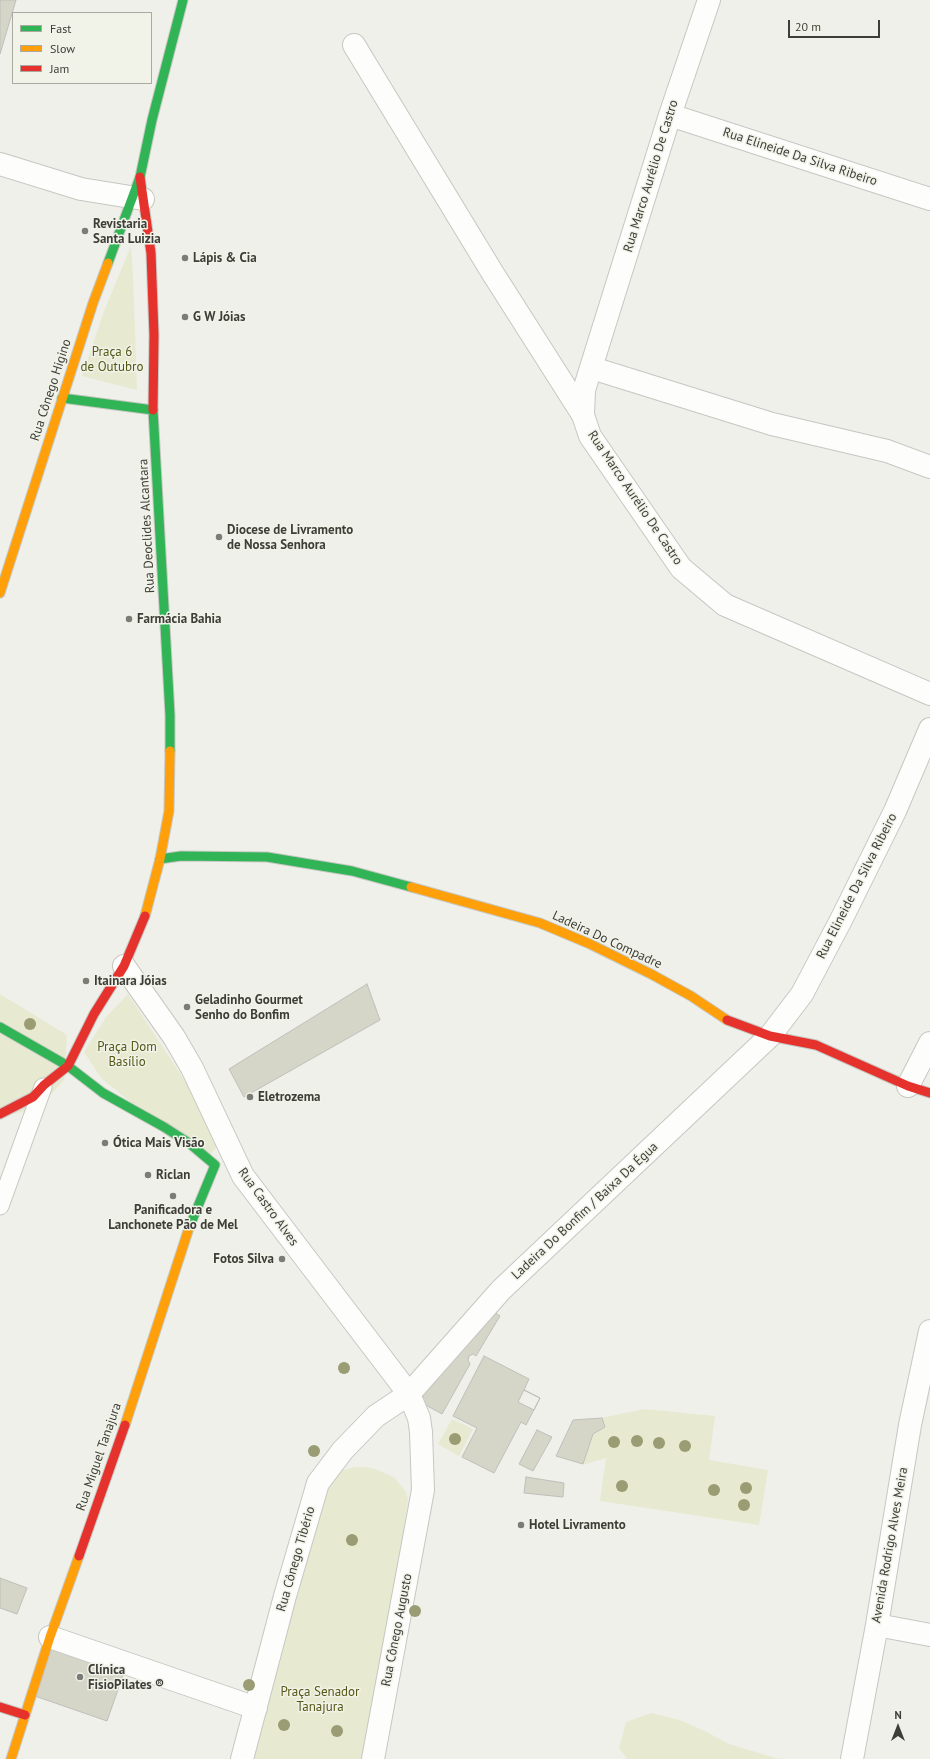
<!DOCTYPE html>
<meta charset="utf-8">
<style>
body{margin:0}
#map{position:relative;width:930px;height:1759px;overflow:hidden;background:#eff0ea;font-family:"PT Sans",sans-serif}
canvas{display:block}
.legend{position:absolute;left:12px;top:12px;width:140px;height:72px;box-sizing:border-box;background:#f1f2e8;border:1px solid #a9aaa2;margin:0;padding:5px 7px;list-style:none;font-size:12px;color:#3d3e39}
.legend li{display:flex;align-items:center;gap:8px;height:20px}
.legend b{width:20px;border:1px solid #a9aaa2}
.north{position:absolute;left:878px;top:1707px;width:40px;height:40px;-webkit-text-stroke:3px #f1f2e8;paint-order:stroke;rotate:0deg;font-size:11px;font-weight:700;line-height:16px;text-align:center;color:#3d3e39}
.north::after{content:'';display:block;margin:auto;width:14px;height:18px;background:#3d3e39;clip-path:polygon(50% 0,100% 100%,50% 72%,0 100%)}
.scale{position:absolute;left:788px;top:20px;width:92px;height:18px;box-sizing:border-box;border:2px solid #3d3e39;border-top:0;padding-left:5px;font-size:12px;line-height:14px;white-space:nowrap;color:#3d3e39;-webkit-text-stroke:3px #f1f2e8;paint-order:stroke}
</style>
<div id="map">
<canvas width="930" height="1759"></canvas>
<ul class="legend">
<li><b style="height:5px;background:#30b455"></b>Fast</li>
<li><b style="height:5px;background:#ff9f0a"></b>Slow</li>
<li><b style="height:5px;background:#e5322d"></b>Jam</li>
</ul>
<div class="north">N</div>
<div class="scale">20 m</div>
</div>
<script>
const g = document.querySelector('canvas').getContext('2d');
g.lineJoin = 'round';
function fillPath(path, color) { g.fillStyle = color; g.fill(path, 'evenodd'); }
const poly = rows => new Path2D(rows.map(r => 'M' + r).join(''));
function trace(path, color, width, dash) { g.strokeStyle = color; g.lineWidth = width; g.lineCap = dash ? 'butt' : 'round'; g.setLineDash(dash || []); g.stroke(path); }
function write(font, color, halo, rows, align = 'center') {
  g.font = font + ' "PT Sans",sans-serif'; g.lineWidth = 3; g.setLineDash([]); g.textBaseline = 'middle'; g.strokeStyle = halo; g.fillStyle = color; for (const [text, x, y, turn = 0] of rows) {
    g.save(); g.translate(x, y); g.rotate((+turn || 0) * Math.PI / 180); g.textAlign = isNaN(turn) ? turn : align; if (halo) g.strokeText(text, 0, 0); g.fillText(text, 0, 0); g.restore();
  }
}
const green = poly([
 [131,246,133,276,137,390,82,376,104,311],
 [0,994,67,1035,64,1080,39,1108,0,1117],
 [128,994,223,1139,204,1162,101,1078,84,1052,106,1017],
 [644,1409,715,1416,709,1460,768,1470,759,1525,600,1501,606,1458,583,1465,593,1434,605,1427,602,1418],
 [452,1419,473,1429,459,1456,438,1444],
 [355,1467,366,1467,375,1469,395,1478,406,1492,408,1500,371,1759,242,1759,314,1494,340,1471],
 [651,1713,679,1720,705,1731,729,1744,779,1759,627,1759,619,1748,626,1722]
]);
const building = poly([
 [0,0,16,0,0,54,0,0],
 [367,984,380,1020,244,1097,229,1069,367,984],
 [491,1310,500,1316,476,1356,473,1354,469,1356,468,1360,470,1364,442,1414,422,1403,424,1389,491,1310],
 [484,1356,529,1379,524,1390,540,1398,526,1425,521,1422,494,1473,462,1457,477,1428,453,1416,484,1356],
 [524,1390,540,1398,534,1410,518,1402,524,1390],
 [602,1418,605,1427,593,1434,583,1464,556,1456,573,1420,602,1418],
 [537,1430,552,1437,533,1471,519,1464,537,1430],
 [526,1477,564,1483,563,1497,524,1493,526,1477],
 [0,1578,27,1588,17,1614,0,1608,0,1578],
 [50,1637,127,1664,107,1721,32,1695,50,1637]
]);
const lane = poly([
 [0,1206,43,1087]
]);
const street = poly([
 [709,0,670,115,584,390,583,415,590,436,681,568,725,605,930,694],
 [354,45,492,272,583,415],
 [670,115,930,199],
 [0,164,81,189,143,199],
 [592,368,772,424,887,451,930,467],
 [124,966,174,1037,192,1068,243,1176,409,1394,419,1418,421,1432,423,1490,373,1759],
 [908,1086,930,1043],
 [877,1625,930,1635],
 [50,1637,256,1708],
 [242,1759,285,1596,318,1483,343,1450,376,1416,409,1394,501,1290,770,1036,802,994,841,920,895,811,930,729],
 [852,1759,877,1625,910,1425,930,1331]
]);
const fast = poly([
 [108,263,140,177,152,120,183,0],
 [62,398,153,410],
 [153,410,170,715,170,751],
 [160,859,181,856,267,857,352,871,411,887],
 [0,1027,68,1066,103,1093,164,1127,189,1143,215,1165,189,1228]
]);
const slow = poly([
 [0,593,93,303,108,263],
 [411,887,540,923,590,944,651,974,691,996,727,1020],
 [145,916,160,859,169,811,170,751],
 [125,1425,189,1228],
 [11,1759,50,1637,79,1556]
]);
const jam = poly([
 [140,177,151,253,154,335,153,410],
 [727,1020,770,1036,816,1045,908,1086,930,1093],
 [0,1114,33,1097,44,1085,68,1066,94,1014,124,966,145,916],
 [79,1556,125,1425],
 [0,1707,25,1715]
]);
const trees = [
 [30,1024],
 [344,1368],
 [455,1439],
 [637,1441],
 [614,1442],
 [659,1443],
 [685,1446],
 [314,1451],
 [622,1486],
 [746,1488],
 [714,1490],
 [744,1505],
 [352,1540],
 [415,1611],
 [249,1685],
 [284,1725],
 [337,1731]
];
const markers = [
 [85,231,4,"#7b7c77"],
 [185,258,4,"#7b7c77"],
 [185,317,4,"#7b7c77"],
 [219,537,4,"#7b7c77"],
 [129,619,4,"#7b7c77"],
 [86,981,4,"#7b7c77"],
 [187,1007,4,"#7b7c77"],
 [250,1097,4,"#7b7c77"],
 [105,1143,4,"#7b7c77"],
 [148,1175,4,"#7b7c77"],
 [173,1196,4,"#7b7c77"],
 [282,1259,4,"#7b7c77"],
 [521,1525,4,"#7b7c77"],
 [80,1677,4,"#7b7c77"]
];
const streetNames = [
 ["Rua Elineide Da Silva Ribeiro",800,157,18],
 ["Rua Marco Aurélio De Castro",651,176,-73],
 ["Rua Cônego Higino",51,390,-72],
 ["Rua Marco Aurélio De Castro",635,498,56],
 ["Rua Deoclides Alcantara",147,526,-93],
 ["Rua Elineide Da Silva Ribeiro",857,886,-63],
 ["Ladeira Do Compadre",607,940,25],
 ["Rua Castro Alves",268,1207,54],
 ["Ladeira Do Bonfim / Baixa Da Égua",585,1211,-43],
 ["Rua Miguel Tanajura",99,1457,-71],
 ["Avenida Rodrigo Alves Meira",890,1545,-80],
 ["Rua Cônego Tibério",296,1559,-74],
 ["Rua Cônego Augusto",397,1630,-79]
];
const poiNames = [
 ["Revistaria",93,224],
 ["Santa Luizia",93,239],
 ["Lápis & Cia",193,258],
 ["G W Jóias",193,317],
 ["Diocese de Livramento",227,530],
 ["de Nossa Senhora",227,545],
 ["Farmácia Bahia",137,619],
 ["Itainara Jóias",94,981],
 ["Geladinho Gourmet",195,1000],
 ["Senho do Bonfim",195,1015],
 ["Eletrozema",258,1097],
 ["Ótica Mais Visão",113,1143],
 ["Riclan",156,1175],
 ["Panificadora e",173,1210,"center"],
 ["Lanchonete Pão de Mel",173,1225,"center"],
 ["Fotos Silva",274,1259,"right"],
 ["Hotel Livramento",529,1525],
 ["Clínica",88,1670],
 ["FisioPilates ®",88,1685]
];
const parkNames = [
 ["Praça 6",112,352],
 ["de Outubro",112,367],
 ["Praça Dom",127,1047],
 ["Basílio",127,1062],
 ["Praça Senador",320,1692],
 ["Tanajura",320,1707]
];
fillPath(green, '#e7ead1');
fillPath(building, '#d5d6c8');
trace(building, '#bebfba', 1);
trace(lane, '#c6c7c2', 19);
trace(street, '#c6c7c2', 24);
trace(fast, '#c6c7c2', 11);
trace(slow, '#c6c7c2', 11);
trace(jam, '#c6c7c2', 11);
trace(lane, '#fdfdfc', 17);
trace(street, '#fdfdfc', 22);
trace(fast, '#30b455', 9);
trace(slow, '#ff9f0a', 9);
trace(jam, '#e5322d', 9);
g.fillStyle = '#9a9c74';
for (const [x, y] of trees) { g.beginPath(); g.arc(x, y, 6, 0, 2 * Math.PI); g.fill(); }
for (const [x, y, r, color] of markers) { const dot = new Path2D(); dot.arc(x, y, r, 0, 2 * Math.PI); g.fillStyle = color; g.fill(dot); trace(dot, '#f1f2e8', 1.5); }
write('13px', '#3d3e39', '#f1f2e8', streetNames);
write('bold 13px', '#3d3e39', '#f1f2e8', poiNames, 'left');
write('13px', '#545814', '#f1f2e8', parkNames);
</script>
